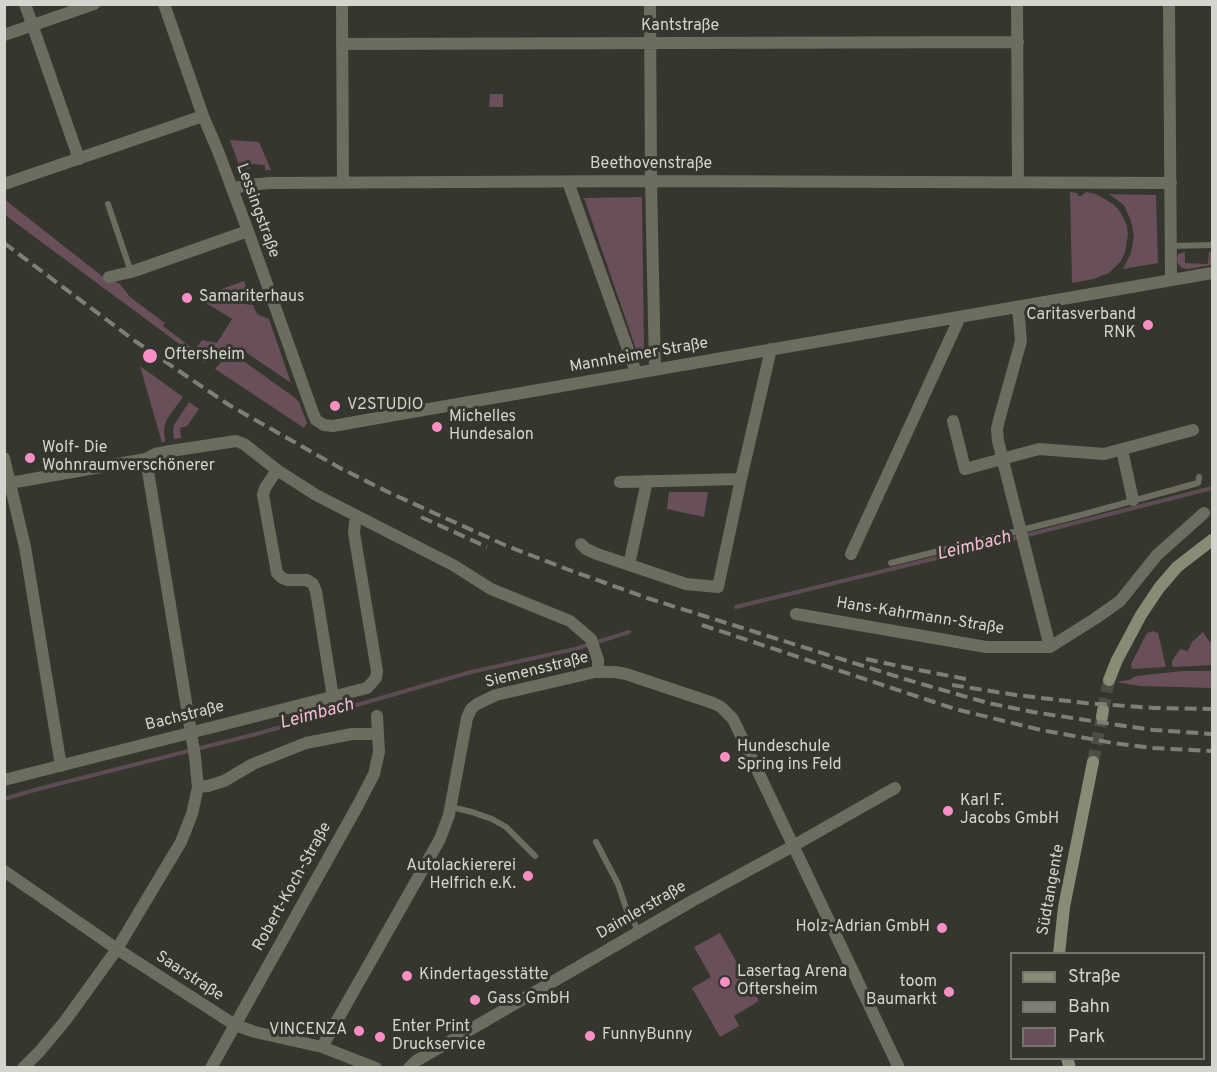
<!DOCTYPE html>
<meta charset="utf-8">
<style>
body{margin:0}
#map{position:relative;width:1217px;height:1072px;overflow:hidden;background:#35362d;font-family:Overpass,sans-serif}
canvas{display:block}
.frame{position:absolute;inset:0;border:6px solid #d5d5d0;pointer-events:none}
.legend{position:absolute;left:1010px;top:952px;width:195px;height:108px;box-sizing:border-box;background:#35362d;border:2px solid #75766e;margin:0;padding:8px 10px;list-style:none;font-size:18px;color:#d5d5d0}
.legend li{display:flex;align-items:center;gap:12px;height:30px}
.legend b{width:30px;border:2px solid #75766e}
</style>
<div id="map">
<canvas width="1217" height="1072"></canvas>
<div class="frame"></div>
<ul class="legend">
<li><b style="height:8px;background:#8a8b76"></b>Straße</li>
<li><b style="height:8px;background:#7e7f77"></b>Bahn</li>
<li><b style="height:16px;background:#684f5a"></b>Park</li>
</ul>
</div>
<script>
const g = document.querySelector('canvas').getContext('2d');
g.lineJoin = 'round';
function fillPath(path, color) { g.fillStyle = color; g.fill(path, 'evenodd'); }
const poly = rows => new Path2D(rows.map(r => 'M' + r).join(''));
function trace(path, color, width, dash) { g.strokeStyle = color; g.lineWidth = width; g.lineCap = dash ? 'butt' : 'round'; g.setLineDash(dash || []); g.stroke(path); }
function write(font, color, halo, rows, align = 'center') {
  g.font = font + ' Overpass,sans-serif'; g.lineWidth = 6; g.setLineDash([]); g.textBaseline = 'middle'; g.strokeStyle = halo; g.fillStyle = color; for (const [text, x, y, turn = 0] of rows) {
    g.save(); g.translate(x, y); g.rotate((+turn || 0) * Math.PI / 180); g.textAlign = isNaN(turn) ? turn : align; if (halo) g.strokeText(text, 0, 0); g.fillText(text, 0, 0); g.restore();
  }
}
const green = poly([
 [490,94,503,94,503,107,489,107],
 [230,140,259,142,271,170,265,170,265,165,251,164,250,169,240,168],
 [1070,192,1077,193,1078,196,1082,196,1083,194,1086,192,1096,194,1113,204,1119,210,1123,217,1127,226,1128,235,1125,252,1121,261,1109,273,1094,279,1072,283],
 [1109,194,1156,195,1158,263,1123,269,1131,253,1134,236,1131,221,1124,205],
 [642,197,643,270,644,350,636,349,584,198],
 [4,199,107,280,111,280,120,284,130,297,165,323,163,326,195,350,202,340,217,343,232,319,201,300,202,299,253,305,257,314,269,319,291,383,244,351,239,350,224,350,218,353,205,363,5,215],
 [1185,252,1185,263,1208,264,1209,252,1212,252,1212,265,1188,269,1182,268,1178,264,1177,259,1178,254],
 [244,281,249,294,244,296,210,293],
 [227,359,242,360,294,397,299,402,307,423,304,428,215,369,221,362],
 [140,366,183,397,167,419,164,429,165,441,162,443],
 [189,402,199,409,187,426,180,428,181,438,174,439,173,431,174,425],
 [669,492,708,492,704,517,667,509],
 [1153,631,1158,633,1166,667,1132,669,1131,664,1147,633],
 [1203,632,1209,641,1212,642,1212,665,1174,667,1172,666,1172,661,1180,649,1188,651,1192,642],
 [1182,671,1212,671,1212,688,1140,686,1116,682,1129,680,1136,676],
 [720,933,759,1001,734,1016,739,1026,720,1037,692,988,711,977,694,947]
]);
const stream = poly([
 [736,607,961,552,1212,488],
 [4,799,38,789,260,733,471,672,575,649,629,632]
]);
const secondaryTunnel = poly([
 [1103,710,1109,680],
 [1093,762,1102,717]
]);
const lane = poly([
 [108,204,131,272],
 [1171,246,1212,245],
 [891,563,1081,515,1187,486,1198,483,1199,477],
 [451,807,472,812,492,819,506,827,535,856],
 [596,842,618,884,627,911,639,931]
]);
const street = poly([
 [25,4,79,159],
 [164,4,203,116,218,151,248,231,313,413,316,420,324,425,333,426,406,413,1212,273],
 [342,4,343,183],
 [650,4,651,181,655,369],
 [1017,4,1018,182],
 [1169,4,1171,280],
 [4,35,94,4],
 [342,44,1018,42],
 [568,182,636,372],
 [4,184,203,116],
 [232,189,247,185,270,183,651,181,1171,183],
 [109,277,131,272,248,231],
 [1018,307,1021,341,999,420,997,429,998,441,1050,647],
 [953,421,965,469,1039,449,1104,454,1193,430],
 [1122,450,1133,500],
 [4,458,25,547,61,766],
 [146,459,195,757,198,787],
 [277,470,265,488,263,495,277,573,282,578,287,580,307,580,313,584,316,591,333,697],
 [620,482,741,479],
 [4,484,146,459,155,454,171,451,236,441,244,444,277,470,316,495,453,565,491,589,570,621,591,639,598,660,598,672],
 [581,544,586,549,597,554,686,584,718,587,741,479,771,349],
 [851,554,960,317],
 [629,565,647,481],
 [796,614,986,647,1050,647,1096,618,1120,601,1157,555,1204,513],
 [4,780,367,688,376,678,377,671,354,533,355,523,358,517],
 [4,871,117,949,235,1025,255,1032,322,1047,376,1068],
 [322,1047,440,839,449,815,467,718,471,709,477,704,496,695,595,672,615,672,626,674,713,703,721,707,733,719,899,1068],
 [23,1068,40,1051,65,1021,117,949,181,842,192,814,198,787,208,786,224,781,253,764,306,743,352,734,378,734],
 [211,1068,358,805,374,774,379,752,377,716],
 [409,1068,416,1061,692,901,793,846,895,788]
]);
const secondary = poly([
 [1109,680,1117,660,1141,615,1159,588,1177,567,1212,540],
 [1102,717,1103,710],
 [1059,954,1064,907,1093,762],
 [1067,1058,1070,1068]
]);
const rail = poly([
 [4,243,135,341,229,405,340,468,390,493,507,546,564,568,647,598,908,680,988,703,1033,712,1118,725,1154,730,1212,734],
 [421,517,487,547],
 [702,625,955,709,1041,730,1113,743,1153,748,1212,751],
 [866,659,908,668,966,679],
 [952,685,1016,695,1085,703,1154,708,1212,709]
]);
const markers = [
 [187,298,6,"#fb8fc5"],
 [1148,325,6,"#fb8fc5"],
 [150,356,8,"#fb8fc5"],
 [335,406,6,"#fb8fc5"],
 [437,427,6,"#fb8fc5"],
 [30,458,6,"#fb8fc5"],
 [725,757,6,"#fb8fc5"],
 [948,811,6,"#fb8fc5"],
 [528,876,6,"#fb8fc5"],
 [942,928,6,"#fb8fc5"],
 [407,976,6,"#fb8fc5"],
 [725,982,6,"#fb8fc5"],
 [949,992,6,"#fb8fc5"],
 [475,1000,6,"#fb8fc5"],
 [359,1031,6,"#fb8fc5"],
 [590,1036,6,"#fb8fc5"],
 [380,1037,6,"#fb8fc5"]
];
const streetNames = [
 ["Kantstraße",680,27],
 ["Beethovenstraße",651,165],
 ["Lessingstraße",257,211,70],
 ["Mannheimer Straße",639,356,-10],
 ["Hans-Kahrmann-Straße",920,617,9],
 ["Siemensstraße",537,671,-14],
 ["Bachstraße",185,717,-14],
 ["Robert-Koch-Straße",293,887,-61],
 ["Südtangente",1052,890,-80],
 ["Daimlerstraße",642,911,-30],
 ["Saarstraße",189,977,33]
];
const poiNames = [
 ["Samariterhaus",199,298],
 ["Caritasverband",1136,316,"right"],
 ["RNK",1136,334,"right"],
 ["Oftersheim",164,356],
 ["V2STUDIO",347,406],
 ["Michelles",449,418],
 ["Hundesalon",449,436],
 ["Wolf- Die",42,449],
 ["Wohnraumverschönerer",42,467],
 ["Hundeschule",737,748],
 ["Spring ins Feld",737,766],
 ["Karl F.",960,802],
 ["Jacobs GmbH",960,820],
 ["Autolackiererei",516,867,"right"],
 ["Helfrich e.K.",516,885,"right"],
 ["Holz-Adrian GmbH",930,928,"right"],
 ["Lasertag Arena",737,973],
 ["Oftersheim",737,991],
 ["Kindertagesstätte",419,976],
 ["toom",937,983,"right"],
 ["Baumarkt",937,1001,"right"],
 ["Gass GmbH",487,1000],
 ["Enter Print",392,1028],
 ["Druckservice",392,1046],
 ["VINCENZA",347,1031,"right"],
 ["FunnyBunny",602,1036]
];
const waterNames = [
 ["Leimbach",974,547,-14],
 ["Leimbach",317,715,-15]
];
fillPath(green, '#684f5a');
trace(stream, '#5d4c53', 4);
trace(secondaryTunnel, '#4d4e45', 12, [12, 6]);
trace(lane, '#6c6c5f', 6);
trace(street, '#6c6c5f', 12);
trace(secondary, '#8a8b76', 12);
trace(rail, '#7e7f77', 4, [12, 6]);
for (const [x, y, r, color] of markers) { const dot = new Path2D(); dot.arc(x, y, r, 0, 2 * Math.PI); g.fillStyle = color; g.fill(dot); trace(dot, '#35362d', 2); }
write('16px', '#d5d5d0', '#35362d', streetNames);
write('16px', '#d5d5d0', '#35362d', poiNames, 'left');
write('italic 18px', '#f6bcd7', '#35362d', waterNames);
</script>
